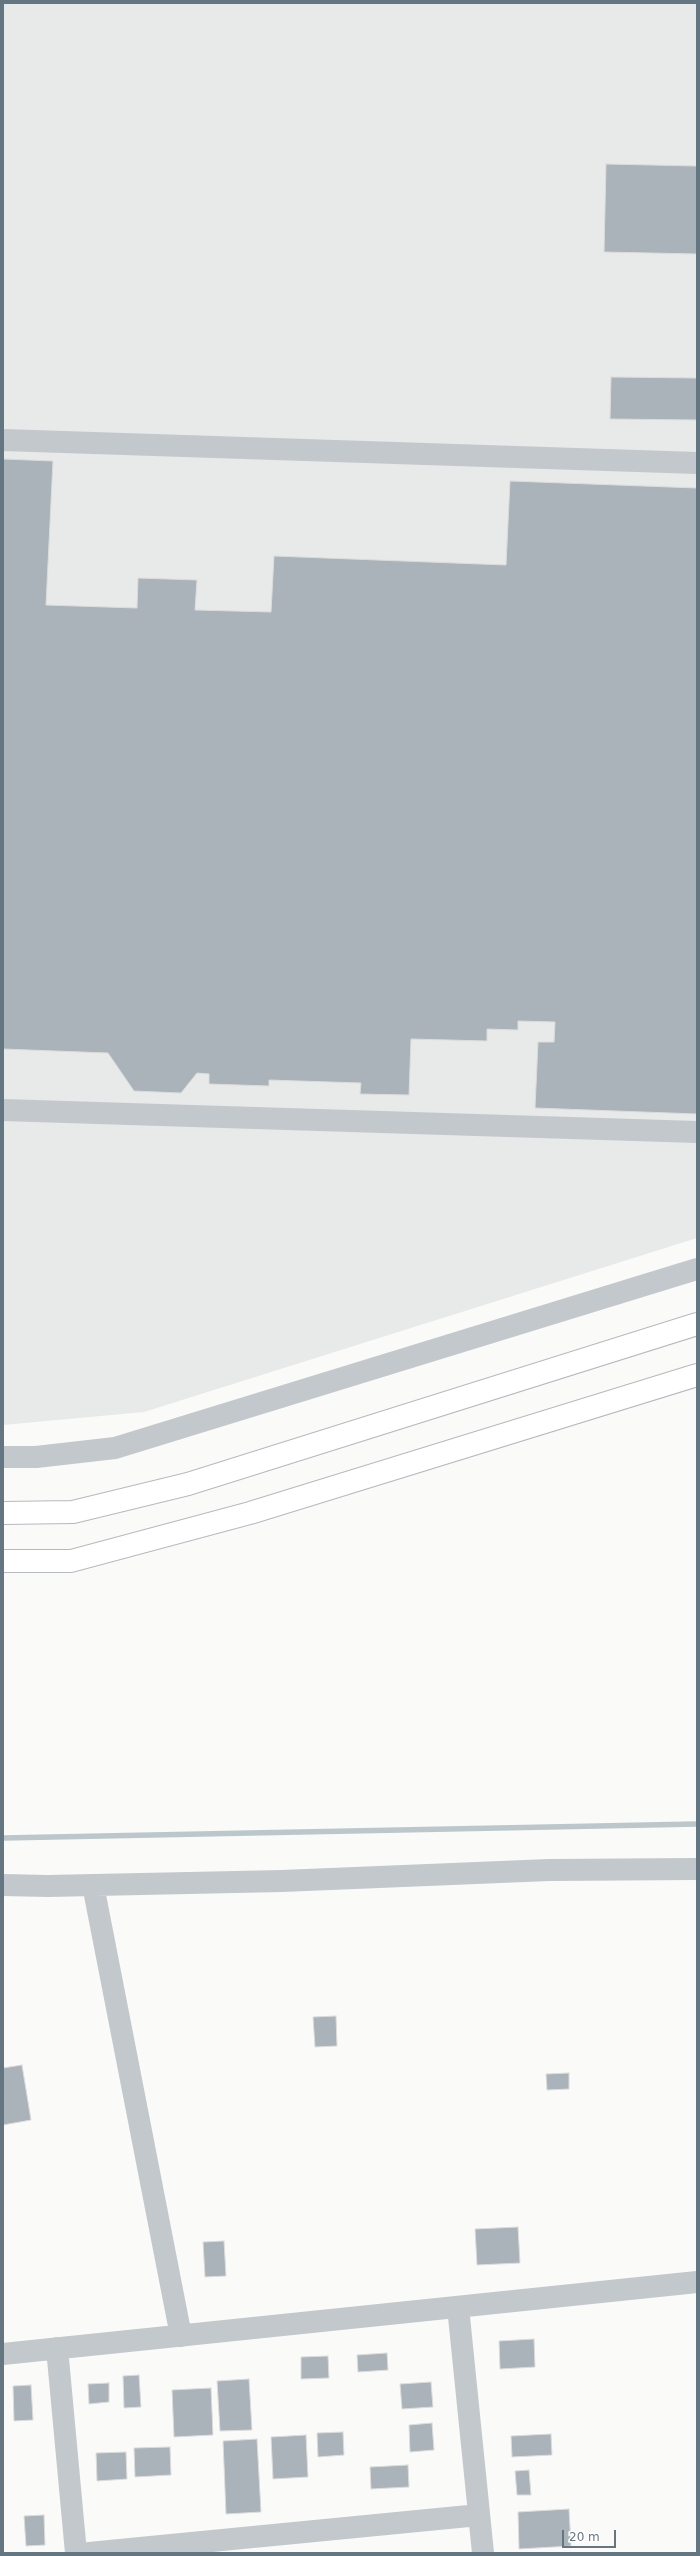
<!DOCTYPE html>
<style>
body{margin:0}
#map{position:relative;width:700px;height:2556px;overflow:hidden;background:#fafaf8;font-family:"DejaVu Sans",sans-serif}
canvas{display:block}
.frame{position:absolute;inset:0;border:4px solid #657683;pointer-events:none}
.scale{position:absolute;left:562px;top:2530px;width:54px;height:18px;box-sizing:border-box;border:2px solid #657683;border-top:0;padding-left:5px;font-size:12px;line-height:14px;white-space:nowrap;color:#657683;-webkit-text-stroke:3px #fff;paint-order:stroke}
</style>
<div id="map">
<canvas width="700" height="2556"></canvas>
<div class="frame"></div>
<div class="scale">20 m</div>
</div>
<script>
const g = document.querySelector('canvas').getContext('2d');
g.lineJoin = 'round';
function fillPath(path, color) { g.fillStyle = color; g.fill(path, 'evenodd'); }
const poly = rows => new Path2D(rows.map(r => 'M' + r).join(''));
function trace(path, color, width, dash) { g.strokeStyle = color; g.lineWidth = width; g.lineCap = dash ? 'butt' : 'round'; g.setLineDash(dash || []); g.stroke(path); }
const built = poly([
 [3,3,697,3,697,1238,144,1412,3,1425]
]);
const stream = poly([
 [3,1838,697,1824]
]);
const building = poly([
 [606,164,697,166,697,254,604,252,606,164],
 [611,377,697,378,697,420,610,419,611,377],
 [3,459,53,461,46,605,137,608,138,578,197,580,195,610,271,612,274,556,506,565,510,481,697,488,697,1114,535,1108,538,1042,554,1042,555,1022,518,1021,518,1030,487,1029,487,1041,411,1039,409,1095,360,1094,361,1083,269,1080,269,1086,209,1084,209,1074,197,1073,181,1093,134,1091,108,1053,3,1049,3,459],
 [336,2016,337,2046,315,2047,313,2017,336,2016],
 [22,2065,31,2120,3,2125,3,2068,22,2065],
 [569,2073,569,2089,547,2090,546,2074,569,2073],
 [518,2227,520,2263,477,2265,475,2229,518,2227],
 [224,2241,226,2276,205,2277,203,2242,224,2241],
 [534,2339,535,2367,500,2369,499,2341,534,2339],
 [387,2353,388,2370,358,2372,357,2355,387,2353],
 [328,2356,329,2378,301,2379,301,2357,328,2356],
 [139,2375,141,2407,124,2408,123,2376,139,2375],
 [249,2379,252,2430,220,2431,217,2381,249,2379],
 [431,2382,433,2407,402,2409,400,2384,431,2382],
 [109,2383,109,2402,89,2404,88,2384,109,2383],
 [31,2385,33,2420,14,2421,13,2386,31,2385],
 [211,2388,213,2435,174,2437,172,2390,211,2388],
 [432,2423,434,2450,410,2452,409,2425,432,2423],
 [343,2432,344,2455,318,2457,317,2433,343,2432],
 [551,2434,552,2455,512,2457,511,2436,551,2434],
 [306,2435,308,2477,273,2479,271,2437,306,2435],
 [257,2439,261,2512,226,2514,223,2441,257,2439],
 [170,2447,171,2475,135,2477,134,2448,170,2447],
 [126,2452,127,2479,97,2481,96,2453,126,2452],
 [408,2465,409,2487,371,2489,370,2467,408,2465],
 [529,2470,531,2495,517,2495,515,2471,529,2470],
 [569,2509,571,2546,519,2549,518,2512,569,2509],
 [44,2515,45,2545,26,2546,24,2516,44,2515]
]);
const minor = poly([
 [3,440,697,463],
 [3,1110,697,1132],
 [3,1457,36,1457,115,1448,697,1269],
 [3,1885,48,1886,282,1881,549,1870,697,1869],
 [93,1885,181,2336],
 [458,2307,483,2553],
 [57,2348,76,2553],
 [3,2354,697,2282],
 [89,2553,479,2515]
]);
const major = poly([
 [3,1513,73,1512,188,1484,697,1324],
 [3,1561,71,1561,250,1513,697,1375]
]);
fillPath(built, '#e8e9e9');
trace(stream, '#bbc7cb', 5.5);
fillPath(building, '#aab3b9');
trace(building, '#dcdcda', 1);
trace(major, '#b5babe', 24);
trace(minor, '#c3c8cc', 22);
trace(major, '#fff', 22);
</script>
